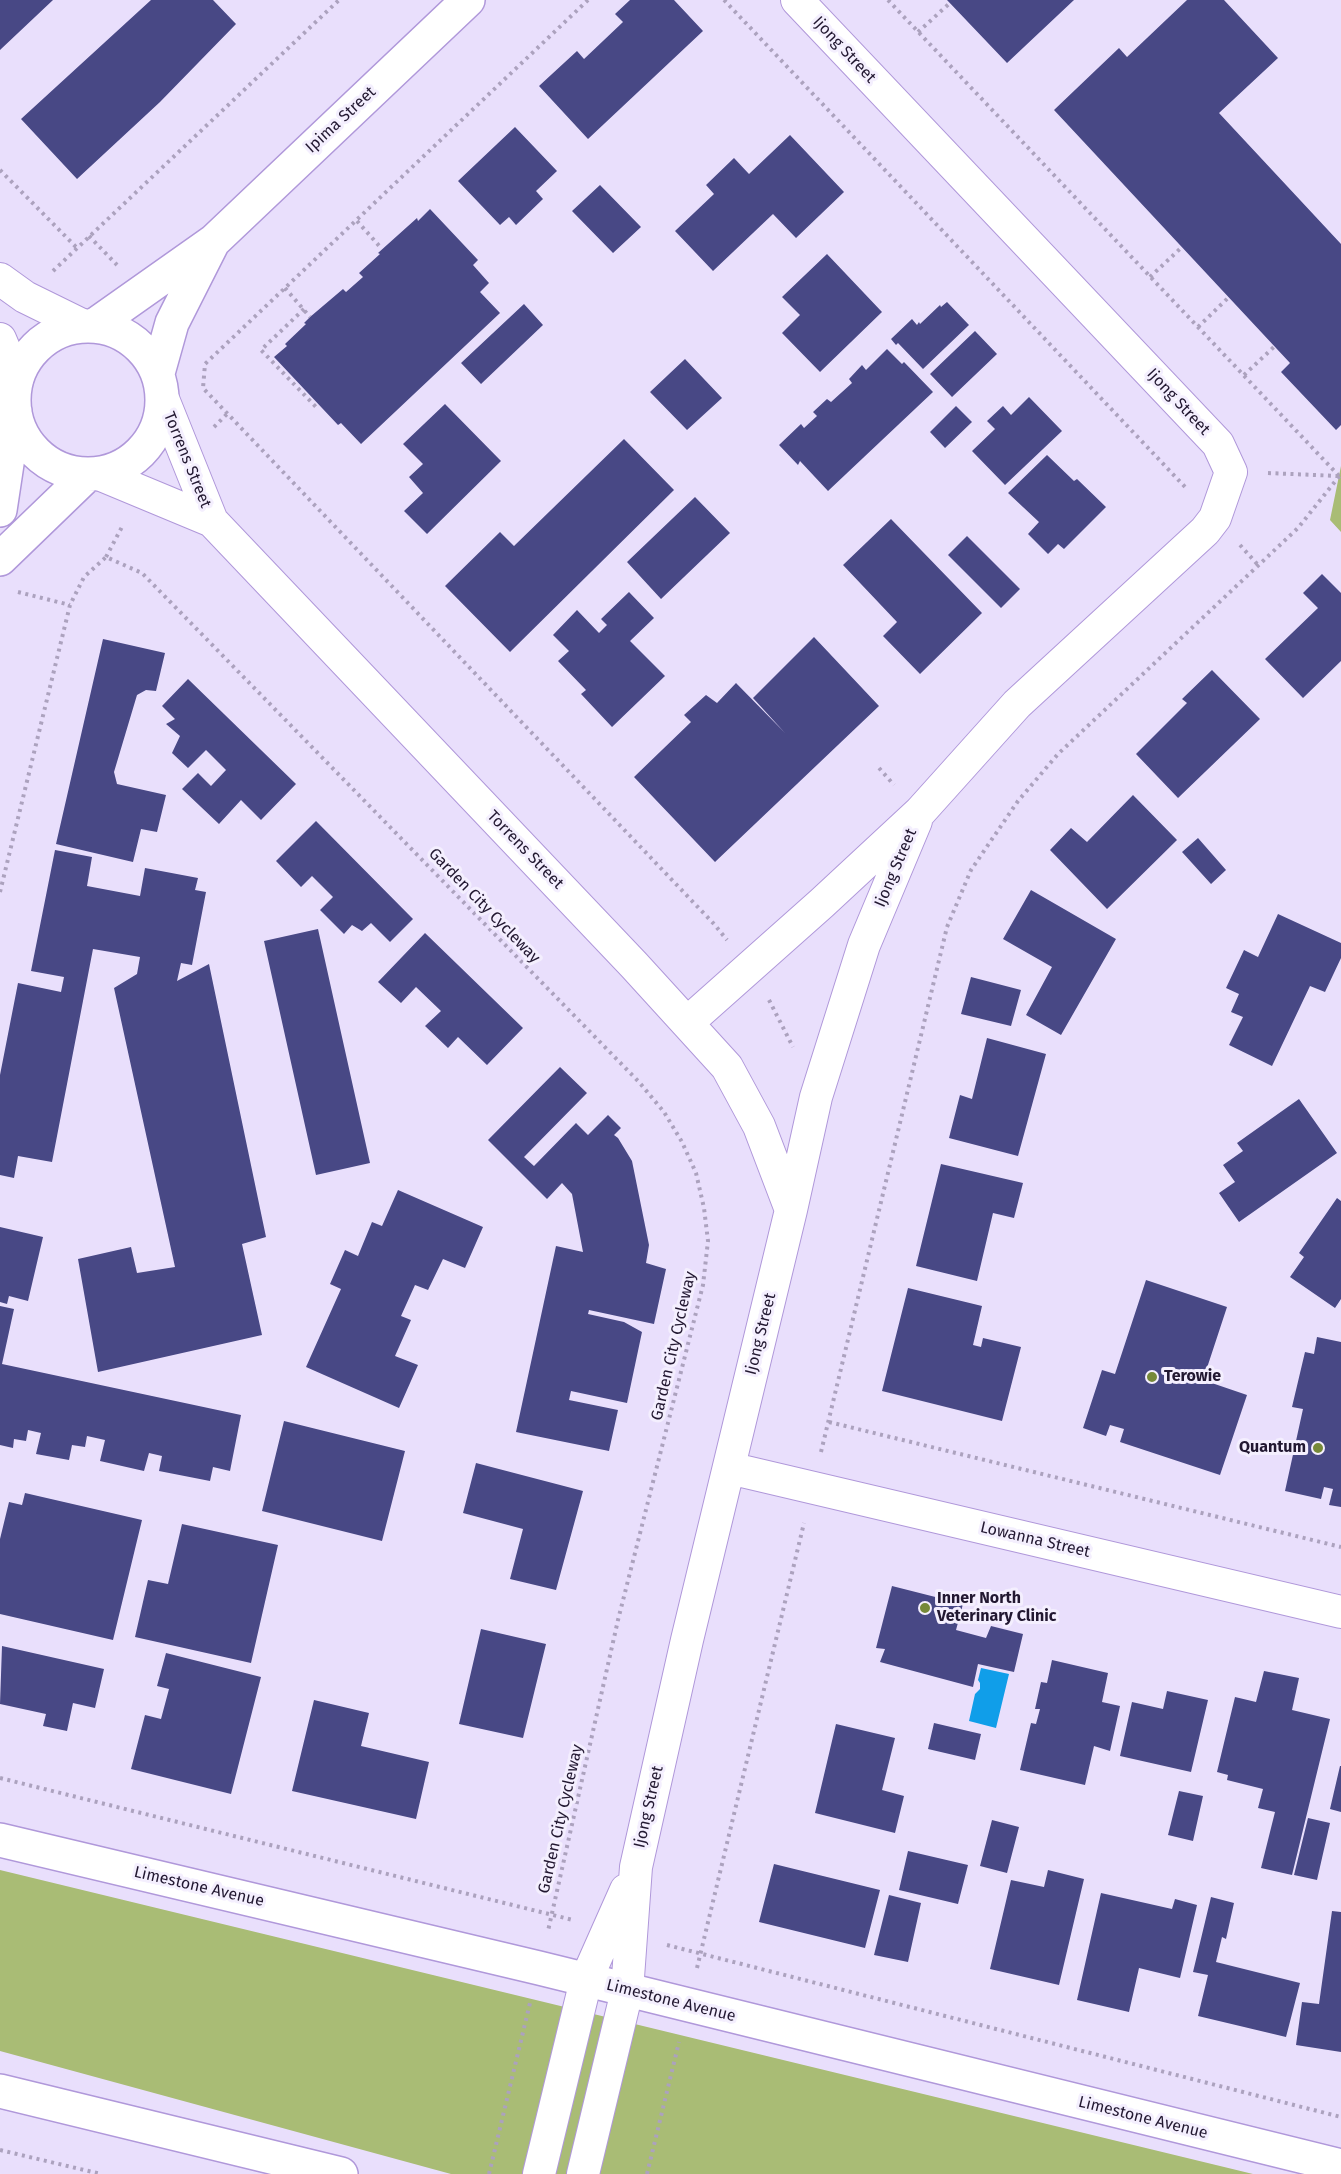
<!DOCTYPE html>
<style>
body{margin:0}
canvas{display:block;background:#e9dffc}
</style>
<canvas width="1341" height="2174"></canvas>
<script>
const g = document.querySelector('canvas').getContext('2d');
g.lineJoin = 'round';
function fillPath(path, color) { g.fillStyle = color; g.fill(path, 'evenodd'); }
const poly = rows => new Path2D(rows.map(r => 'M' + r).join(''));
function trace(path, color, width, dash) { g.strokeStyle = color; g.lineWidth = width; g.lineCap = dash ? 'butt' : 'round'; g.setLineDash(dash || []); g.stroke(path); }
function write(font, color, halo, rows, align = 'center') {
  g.font = font + ' "Fira Sans",sans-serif'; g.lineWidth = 6; g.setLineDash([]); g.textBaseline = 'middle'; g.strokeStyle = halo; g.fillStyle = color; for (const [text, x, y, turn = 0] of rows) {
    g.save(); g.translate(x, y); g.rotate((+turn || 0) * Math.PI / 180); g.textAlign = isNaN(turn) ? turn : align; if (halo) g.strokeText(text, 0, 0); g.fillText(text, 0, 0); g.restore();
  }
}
const green = poly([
 [1341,466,1341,532,1330,520],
 [0,1870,1253,2174,451,2174,0,2051]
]);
const water = poly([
 [981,1668,1009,1674,996,1728,969,1721,975,1694,980,1689,980,1683,978,1680]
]);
const building = poly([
 [0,0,53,0,0,50],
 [151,0,213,0,236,24,160,102,77,179,21,119],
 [630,0,674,0,703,31,588,139,539,86,577,51,584,59,623,22,615,14],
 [947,0,1074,0,1007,63],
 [1187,0,1224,0,1278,58,1219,113,1341,244,1341,425,1336,430,1281,372,1290,363,1054,110,1119,48,1127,57],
 [515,127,557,171,536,191,543,199,516,225,509,217,500,225,458,181],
 [790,135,844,192,796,238,773,214,713,271,675,231,714,194,706,185,734,158,749,174],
 [600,185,641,227,613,253,572,211],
 [430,209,478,260,473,265,489,283,480,292,500,313,361,444,341,423,338,425,274,357,287,346,285,344,306,324,304,323,310,317,343,289,346,292,363,277,359,273,380,254,378,253,417,218,418,221],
 [827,254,882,312,820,372,782,333,800,315,782,297],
 [947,302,969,325,923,369,898,343,896,345,891,339,912,319,917,325,919,322,920,324,940,305,941,307],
 [524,304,543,325,481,384,461,363],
 [975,331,997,354,952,397,930,374],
 [887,349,902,364,904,362,933,392,828,491,800,461,798,465,779,445,801,424,804,428,817,416,813,412,827,399,831,402,852,383,849,379,862,365,866,370],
 [685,359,722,398,687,430,650,392],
 [1029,397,1062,431,1005,485,972,451,995,429,987,421,1003,406,1011,415],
 [445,404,501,461,427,534,404,511,423,493,409,477,423,464,403,444],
 [956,406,972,422,945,448,930,432],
 [624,439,674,490,510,652,445,586,500,532,514,546],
 [1047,455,1074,481,1077,479,1106,507,1064,549,1058,544,1048,554,1028,534,1039,522,1008,493],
 [695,497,730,533,661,599,627,562],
 [891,519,982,613,920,674,883,636,897,622,843,565],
 [967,536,1020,589,1001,608,948,555],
 [1322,574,1341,593,1341,661,1303,698,1265,659,1318,608,1303,593],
 [629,592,654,618,630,641,665,676,612,727,581,694,586,690,558,661,569,651,553,635,577,610,599,633,607,625,601,619],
 [814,637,879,706,715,862,634,777,691,722,684,715,706,695,717,703,736,683,785,733,753,698],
 [103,639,165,653,156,691,146,690,137,695,114,772,117,784,166,795,157,832,141,829,133,862,56,844],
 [1212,670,1260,719,1178,798,1136,754,1187,703,1182,699],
 [188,679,296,784,261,820,241,800,219,824,182,789,198,773,211,786,226,770,206,750,188,768,172,753,180,736,166,724,175,719,162,706],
 [1133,795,1177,840,1107,909,1050,850,1071,828,1087,842],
 [316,821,413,919,390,942,371,923,362,931,352,925,344,934,320,910,333,897,312,876,301,887,276,861],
 [1198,838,1226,870,1211,884,1182,852],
 [55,850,92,857,87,886,140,896,145,868,198,878,195,890,206,892,192,965,181,963,177,981,209,964,266,1237,242,1244,262,1335,98,1372,78,1259,131,1247,137,1273,175,1267,114,988,137,974,140,957,93,949,52,1162,18,1156,14,1178,0,1175,0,1075,18,983,61,992,64,977,31,971],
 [1031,890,1116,939,1061,1035,1026,1015,1052,967,1003,939],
 [1278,914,1341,943,1341,958,1325,992,1310,986,1272,1066,1229,1045,1243,1017,1231,1012,1239,994,1226,988,1244,950,1258,957],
 [318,929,370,1163,316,1175,264,941],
 [425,933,523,1028,487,1065,458,1037,448,1048,425,1026,441,1011,416,987,401,1003,378,982],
 [971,977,1021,990,1011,1026,961,1014],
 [987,1038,1046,1054,1018,1156,949,1138,960,1095,972,1099],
 [560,1067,587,1093,524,1157,534,1166,576,1123,588,1135,608,1115,621,1128,614,1135,618,1138,632,1161,649,1245,646,1263,666,1269,654,1324,589,1310,588,1314,624,1322,642,1332,627,1403,571,1391,569,1400,618,1410,609,1451,516,1432,556,1246,583,1252,572,1194,562,1183,547,1199,488,1140],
 [1299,1099,1337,1153,1239,1222,1219,1193,1235,1182,1223,1165,1243,1151,1237,1143],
 [941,1164,1023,1183,1014,1218,993,1213,977,1281,916,1266],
 [398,1190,483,1227,465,1268,443,1259,428,1290,415,1285,401,1316,411,1320,395,1356,418,1365,399,1408,306,1367,341,1289,330,1284,345,1250,358,1256,372,1222,382,1226],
 [1337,1198,1341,1201,1341,1299,1335,1308,1290,1277,1304,1257,1299,1253],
 [0,1227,43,1237,28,1301,9,1296,7,1304,0,1302],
 [1146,1280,1227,1307,1203,1380,1247,1395,1220,1475,1120,1442,1124,1429,1110,1425,1106,1436,1083,1428,1102,1370,1115,1374],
 [908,1288,982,1306,973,1345,981,1347,983,1338,1021,1347,1002,1421,882,1391],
 [0,1306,14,1309,2,1364,241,1415,230,1471,213,1467,210,1481,159,1471,162,1456,149,1453,144,1471,100,1461,105,1440,87,1436,85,1447,72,1445,69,1460,36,1454,41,1433,28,1430,26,1441,14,1439,13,1448,0,1445],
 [1317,1337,1341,1342,1341,1507,1329,1505,1333,1489,1324,1487,1321,1499,1285,1491,1303,1409,1292,1407,1305,1352,1314,1354],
 [284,1421,405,1451,382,1541,262,1511],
 [476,1463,583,1491,556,1590,510,1579,523,1529,463,1513],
 [25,1493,142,1520,113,1640,0,1614,0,1539,9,1502,22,1505],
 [182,1524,278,1545,251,1663,135,1637,148,1580,168,1584],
 [892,1586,963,1604,956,1630,986,1638,991,1626,1023,1634,1014,1672,978,1664,973,1687,880,1662,885,1649,876,1648],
 [481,1629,546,1644,523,1738,459,1724],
 [2,1646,104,1669,95,1708,73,1703,67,1731,43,1726,46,1714,0,1704],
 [166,1653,261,1677,231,1794,131,1769,145,1715,161,1719,169,1689,157,1686],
 [1052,1660,1108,1673,1102,1702,1120,1706,1110,1751,1094,1746,1085,1785,1020,1770,1031,1723,1036,1724,1040,1709,1035,1709,1041,1682,1047,1683],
 [1264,1671,1299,1678,1292,1710,1330,1719,1292,1875,1261,1868,1275,1812,1258,1808,1263,1789,1227,1780,1228,1775,1217,1772,1235,1697,1256,1702],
 [1167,1691,1208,1700,1191,1772,1120,1756,1132,1702,1163,1709],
 [314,1700,369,1713,361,1746,429,1762,416,1819,292,1791],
 [934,1723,981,1734,975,1760,928,1749],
 [836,1724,895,1738,882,1790,904,1796,895,1833,815,1813],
 [1340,1766,1341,1766,1341,1812,1330,1809],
 [1179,1791,1203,1796,1193,1841,1168,1835],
 [1308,1818,1330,1823,1317,1880,1294,1875],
 [992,1820,1019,1827,1007,1873,980,1866],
 [908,1851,968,1865,958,1904,899,1890],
 [774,1864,880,1890,865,1948,759,1922],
 [1048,1870,1084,1879,1059,1985,990,1969,1011,1880,1044,1887],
 [1101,1893,1172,1909,1175,1899,1197,1905,1180,1978,1139,1968,1129,2012,1077,2000],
 [889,1895,921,1903,908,1962,874,1955],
 [1211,1897,1234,1903,1226,1939,1222,1937,1216,1962,1300,1983,1286,2037,1198,2016,1208,1975,1193,1972],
 [1332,1911,1341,1912,1341,2052,1296,2045,1302,2002,1319,2004]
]);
const path = poly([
 [588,0,205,364,203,388,714,924,727,940],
 [724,0,1186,488],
 [888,0,1341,478],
 [918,32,950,3],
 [0,170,77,248],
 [357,221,382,249],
 [89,236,117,265],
 [53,271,339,0],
 [1150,277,1182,247],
 [285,288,310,317],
 [304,309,261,350,318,409],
 [1198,327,1229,297],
 [1244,375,1275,346],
 [214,427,228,413],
 [1268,473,1338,476],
 [1240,545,1258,565],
 [106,557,123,525],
 [18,592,70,605],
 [879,768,894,785],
 [0,892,70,605,84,577,106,557,142,573,639,1082,664,1112,682,1142,696,1173,704,1208,708,1241,703,1285,618,1620,548,1931],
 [769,1000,793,1047],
 [829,1422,1341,1547],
 [821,1452,947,927,971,870,1018,801,1058,754,1298,528,1341,474],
 [0,1778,573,1920],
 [667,1945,1341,2117],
 [697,1968,804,1523],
 [0,2150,101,2174],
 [489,2174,530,2003],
 [647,2174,679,2042]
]);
const street = poly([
 [0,279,25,297,82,325],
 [0,339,17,379],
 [163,399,212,521,634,965,727,1067,759,1126,791,1210],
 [99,474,212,521],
 [687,1023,822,903,920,812,1017,704,1205,531,1215,518,1231,472,1218,444,797,0],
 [729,1468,1341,1612],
 [539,2174,586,1980,626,1890],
 [583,2174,627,1991,636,1867,687,1640,791,1210,816,1097,864,945,916,821]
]);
const secondary = poly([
 [95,325,214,241,468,0],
 '14 400a74 74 0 1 1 148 0a74 74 0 1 1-148 0Z',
 [158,373,172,323,213,242],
 [0,510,15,411],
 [0,559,87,475],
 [0,1840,539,1968,1341,2166],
 [0,2091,341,2174]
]);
const markers = [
 [1152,1377,6,"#768939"],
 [1318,1448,6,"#768939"],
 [925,1608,6,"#768939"]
];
const streetNames = [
 ["Ijong Street",844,50,47],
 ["Ipima Street",341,120,-43],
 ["Ijong Street",1178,402,47],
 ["Torrens Street",187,460,68],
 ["Torrens Street",525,850,46],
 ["Ijong Street",896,868,-67],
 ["Garden City Cycleway",484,906,46],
 ["Ijong Street",761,1334,-76],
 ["Garden City Cycleway",674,1346,-77],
 ["Lowanna Street",1035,1540,13],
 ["Ijong Street",649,1807,-77],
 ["Garden City Cycleway",561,1819,-77],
 ["Limestone Avenue",199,1887,13],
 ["Limestone Avenue",671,2001,14],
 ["Limestone Avenue",1143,2118,14]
];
const poiNames = [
 ["Terowie",1164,1377],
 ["Quantum",1306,1448,"right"],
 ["Inner North",937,1599],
 ["Veterinary Clinic",937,1617]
];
fillPath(green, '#a9bc75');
fillPath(water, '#109ee9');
fillPath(building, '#484885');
trace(street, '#b098da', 34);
trace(secondary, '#b098da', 36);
trace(path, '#aca2be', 4, [3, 4.5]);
trace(street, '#fff', 32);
trace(secondary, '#fff', 33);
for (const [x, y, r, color] of markers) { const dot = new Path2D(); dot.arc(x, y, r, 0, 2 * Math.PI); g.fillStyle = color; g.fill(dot); trace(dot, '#f4effe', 2); }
write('16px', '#221831', '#f4effe', streetNames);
write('bold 16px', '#221831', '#f4effe', poiNames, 'left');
</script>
